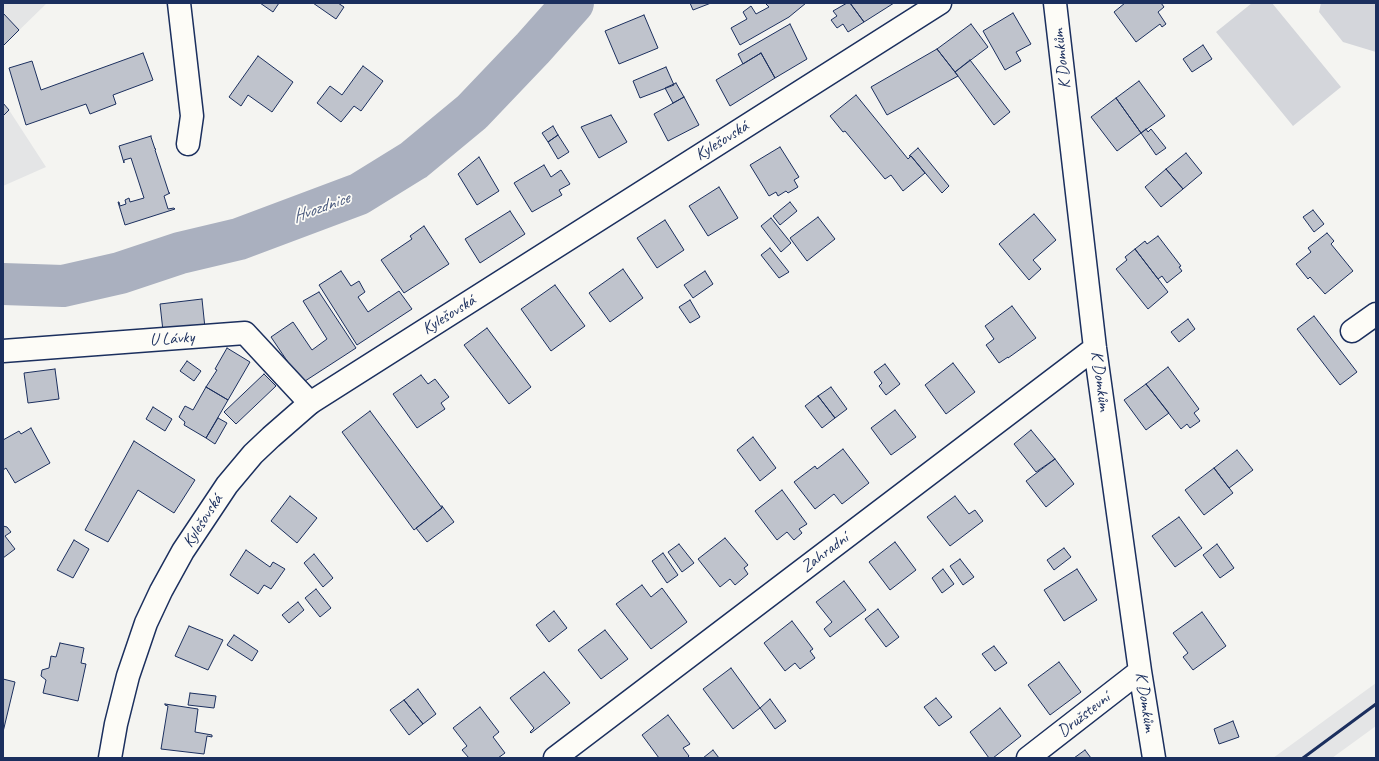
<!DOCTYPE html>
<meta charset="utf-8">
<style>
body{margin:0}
#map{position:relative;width:1379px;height:761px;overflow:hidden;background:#f4f4f1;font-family:Caveat,sans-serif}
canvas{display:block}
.frame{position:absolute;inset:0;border:4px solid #1b2f5e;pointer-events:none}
</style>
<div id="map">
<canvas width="1379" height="761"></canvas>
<div class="frame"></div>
</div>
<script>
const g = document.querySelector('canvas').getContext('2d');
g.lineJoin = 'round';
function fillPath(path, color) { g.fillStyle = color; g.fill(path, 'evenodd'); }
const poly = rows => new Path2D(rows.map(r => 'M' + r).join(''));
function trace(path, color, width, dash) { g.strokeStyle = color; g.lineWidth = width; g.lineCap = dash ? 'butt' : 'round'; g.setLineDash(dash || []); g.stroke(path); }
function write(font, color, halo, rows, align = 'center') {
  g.font = font + ' Caveat,sans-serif'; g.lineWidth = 3.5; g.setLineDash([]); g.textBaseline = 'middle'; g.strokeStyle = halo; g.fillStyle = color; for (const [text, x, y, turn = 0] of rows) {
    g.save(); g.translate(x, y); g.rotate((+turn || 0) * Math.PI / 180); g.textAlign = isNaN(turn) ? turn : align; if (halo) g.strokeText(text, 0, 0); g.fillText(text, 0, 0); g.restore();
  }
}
const built = poly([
 [3,3,47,3,3,46],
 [3,103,9,110,46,167,3,186],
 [1376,683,1376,726,1332,758,1273,758]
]);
const green = poly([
 [1252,3,1272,3,1341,87,1293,126,1216,32],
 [1321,3,1376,3,1376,52,1343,42,1319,12]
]);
const river = poly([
 [3,284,63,286,120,273,180,253,239,239,359,194,414,160,472,112,533,48,573,3]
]);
const building = poly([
 [260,3,279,3,273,12,260,3],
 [313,3,338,3,344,7,336,19,313,3],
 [690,3,711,3,693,10,690,3],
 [765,3,806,3,789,17,740,45,731,28,747,19,743,12,751,6,756,14,769,7,765,3],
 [847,3,850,3,864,22,848,32,843,24,837,28,831,20,837,16,833,11,847,3],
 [850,3,894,3,864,22,850,3],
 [1125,3,1161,3,1164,7,1158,12,1166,24,1162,27,1160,24,1136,42,1114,12,1125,3],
 [3,13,19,30,3,46,3,13],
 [1013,13,1031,44,1016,52,1021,61,1005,70,983,31,1013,13],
 [644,15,658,48,619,64,605,31,644,15],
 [790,24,807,59,775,78,761,53,743,64,738,54,790,24],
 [971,24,988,47,955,72,937,49,971,24],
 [1203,45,1212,59,1192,72,1183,59,1203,45],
 [937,49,958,76,887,115,871,87,937,49],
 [143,53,153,80,113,95,116,104,90,114,86,104,26,125,9,68,32,61,41,90,143,53],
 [761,53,775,78,730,106,716,80,761,53],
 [258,56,293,82,272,112,248,95,241,106,229,97,258,56],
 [970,60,1010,112,994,125,955,72,970,60],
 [363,66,383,81,361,111,354,106,341,122,317,103,330,86,342,95,363,66],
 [666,67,674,85,640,98,633,81,666,67],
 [1139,81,1165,116,1141,133,1116,98,1139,81],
 [676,83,684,97,673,103,665,88,676,83],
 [856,95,908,159,911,156,925,173,903,191,891,175,885,179,845,131,843,132,830,116,856,95],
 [684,97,699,125,668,141,654,114,684,97],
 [1116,98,1141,133,1117,151,1091,117,1116,98],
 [3,103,9,110,3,116,3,103],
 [611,115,627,142,599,158,581,127,611,115],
 [553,126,558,135,548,142,542,133,553,126],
 [1146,129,1148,132,1151,129,1166,148,1156,155,1141,133,1146,129],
 [558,135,569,152,558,159,548,142,558,135],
 [151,136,151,137,155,149,156,149,155,150,169,193,170,193,164,196,168,209,174,208,175,209,125,225,118,202,119,202,120,206,126,204,125,200,129,198,130,202,144,198,131,158,124,160,124,163,119,146,151,136],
 [780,147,799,177,794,180,798,187,788,193,786,191,778,196,776,192,769,196,750,165,780,147],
 [918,148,949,186,942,193,911,156,909,156,918,148],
 [1186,153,1202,173,1183,189,1166,169,1186,153],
 [479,157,499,191,477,205,458,174,479,157],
 [544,165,551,177,561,170,570,184,559,190,562,195,532,212,514,183,544,165],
 [1166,169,1183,189,1161,207,1145,187,1166,169],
 [719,187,738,218,708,236,689,206,719,187],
 [790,202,797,211,780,225,773,216,790,202],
 [1313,210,1324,224,1314,232,1303,217,1313,210],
 [510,211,525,234,480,263,465,239,510,211],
 [1034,214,1056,240,1033,260,1041,269,1029,280,999,244,1034,214],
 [818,217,835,239,807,261,790,238,818,217],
 [771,218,791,243,781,252,761,226,771,218],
 [665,220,684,250,657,268,637,238,665,220],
 [424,226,449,264,404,293,381,260,412,239,410,236,424,226],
 [1327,233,1334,241,1331,244,1353,271,1325,294,1310,277,1308,279,1296,264,1311,252,1308,248,1327,233],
 [1158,236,1181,266,1179,267,1182,271,1167,283,1162,276,1158,279,1135,249,1145,241,1147,244,1158,236],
 [770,248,789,272,779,278,761,255,770,248],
 [1135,249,1168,292,1148,309,1116,269,1127,260,1125,257,1135,249],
 [623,269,643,298,610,322,589,293,623,269],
 [341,271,351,286,359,281,365,292,358,297,368,312,399,291,412,309,357,345,319,285,341,271],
 [705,271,713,284,693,298,684,285,705,271],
 [555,285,585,326,551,351,521,309,555,285],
 [319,292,356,348,302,383,271,337,293,322,312,350,327,339,303,301,319,292],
 [202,299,205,328,163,331,160,304,202,299],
 [690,300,700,317,690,323,679,307,690,300],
 [1012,306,1036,338,1008,358,1008,357,999,363,986,345,994,339,985,326,1012,306],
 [1314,316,1357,372,1340,385,1297,329,1314,316],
 [1188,319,1195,329,1179,342,1171,332,1188,319],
 [487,328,531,387,509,404,464,345,487,328],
 [227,348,250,362,228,400,206,387,217,370,215,369,227,348],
 [187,361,201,371,194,381,180,371,187,361],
 [953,363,975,392,946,414,925,385,953,363],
 [885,364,900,384,886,395,879,386,882,383,874,372,885,364],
 [1168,367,1199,409,1194,413,1200,421,1190,428,1187,424,1181,429,1146,384,1168,367],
 [55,369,59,399,28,403,24,373,55,369],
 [264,374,276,386,236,424,224,412,264,374],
 [421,375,428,384,435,379,449,397,441,403,445,409,417,428,393,394,421,375],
 [1146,384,1169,413,1146,430,1124,400,1146,384],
 [206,387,228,400,206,438,184,425,185,422,179,417,185,406,193,410,206,387],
 [831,387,847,409,835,418,818,396,831,387],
 [818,396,835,418,822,428,805,406,818,396],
 [153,407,172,419,165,431,146,419,153,407],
 [895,410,916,437,891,455,871,428,895,410],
 [370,411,442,508,414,530,342,432,370,411],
 [218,418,227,423,215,444,206,438,218,418],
 [31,428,50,463,15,483,6,468,3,470,3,440,19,431,21,434,31,428],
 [1031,430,1055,459,1036,472,1014,444,1031,430],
 [753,437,776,468,760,481,737,450,753,437],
 [134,441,195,480,174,513,138,490,108,542,85,530,134,441],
 [843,449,869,483,842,504,834,494,815,509,794,482,815,466,817,469,843,449],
 [1237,450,1253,470,1229,488,1214,468,1237,450],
 [1055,459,1074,484,1046,507,1026,481,1055,459],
 [1214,468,1233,493,1204,515,1185,490,1214,468],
 [782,490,807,524,799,529,802,533,794,540,787,532,777,540,755,511,782,490],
 [290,496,317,518,297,543,271,521,290,496],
 [955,496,969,514,975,510,983,521,950,546,927,517,955,496],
 [442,506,454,522,427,542,416,528,442,508,442,506],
 [1179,517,1202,548,1175,567,1152,536,1179,517],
 [3,526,7,527,11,532,5,536,15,549,3,558,3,526],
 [725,538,748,565,744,568,748,574,735,585,730,579,720,587,698,559,725,538],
 [74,540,89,549,73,578,57,570,74,540],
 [895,542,916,570,890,590,869,562,895,542],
 [679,544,694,563,682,572,668,552,679,544],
 [1217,544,1234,568,1220,578,1203,555,1217,544],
 [1064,548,1071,557,1054,570,1047,560,1064,548],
 [246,550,270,567,273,562,285,569,271,589,264,585,258,594,230,575,246,550],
 [663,553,678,575,667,583,652,561,663,553],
 [314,554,333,578,323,587,304,563,314,554],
 [960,559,974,577,963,585,950,566,960,559],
 [943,569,954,584,942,593,932,578,943,569],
 [1077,569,1097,600,1064,621,1044,590,1077,569],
 [844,581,866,610,830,637,824,629,832,622,816,602,844,581],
 [642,585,651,597,662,588,687,622,651,649,616,604,642,585],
 [316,589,331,608,320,617,305,598,316,589],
 [298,602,304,610,289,623,282,615,298,602],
 [878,609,899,637,886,647,865,619,878,609],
 [554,611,567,628,549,642,536,625,554,611],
 [1202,612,1226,646,1193,670,1183,657,1188,653,1173,633,1202,612],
 [792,621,813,649,810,651,815,658,800,669,795,663,785,671,764,643,792,621],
 [189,626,223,640,208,670,175,656,189,626],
 [605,630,628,659,601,679,578,650,605,630],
 [234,635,258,651,252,661,227,645,234,635],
 [60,643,84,648,81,663,86,664,78,701,43,693,46,680,41,676,42,670,49,668,51,656,56,657,60,643],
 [994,646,1007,663,995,671,982,654,994,646],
 [1059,662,1081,692,1050,715,1028,685,1059,662],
 [731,668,760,708,733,729,703,689,731,668],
 [544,672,570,703,531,733,530,732,534,728,510,698,544,672],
 [3,679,15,682,3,732,3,679],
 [418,689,436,714,423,724,404,700,418,689],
 [190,693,216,696,214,708,188,705,190,693],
 [936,698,952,717,939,726,924,707,936,698],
 [770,699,786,721,775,729,760,708,770,699],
 [404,700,423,724,409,735,390,710,404,700],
 [165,704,198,709,195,732,212,735,212,737,207,736,204,754,161,749,168,706,165,705,165,704],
 [480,707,499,732,493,737,505,753,498,758,469,758,462,750,467,746,453,728,480,707],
 [1000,708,1021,736,993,758,989,758,970,732,1000,708],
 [668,715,690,744,683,748,689,756,687,758,659,758,642,735,668,715],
 [1233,721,1239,737,1219,744,1214,729,1233,721],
 [713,750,719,758,703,758,713,750],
 [1085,750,1091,758,1074,758,1085,750]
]);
const minor = poly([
 [179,3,192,116,188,144],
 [1055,3,1095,348,1140,671,1154,758],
 [1352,331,1376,314],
 [3,351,245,333,310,403],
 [555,758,1095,348],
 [1028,758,1140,671]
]);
const major = poly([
 [110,758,116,724,128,676,146,623,161,591,183,551,227,485,253,454,271,437,310,403,940,3]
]);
const rail = poly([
 [1303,758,1376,704]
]);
const streetNames = [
 ["K Domkům",1062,59,-97],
 ["Kylešovská",722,141,-32],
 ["Kylešovská",449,315,-32],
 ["U Lávky",172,339,-4],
 ["K Domkům",1100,381,82],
 ["Kylešovská",203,521,-57],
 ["Zahradní",825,553,-37],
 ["K Domkům",1145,702,81],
 ["Družstevní",1084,715,-38]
];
const waterNames = [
 ["Hvozdnice",321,208,-20]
];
fillPath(built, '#e4e5e6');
fillPath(green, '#d4d6db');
trace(river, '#aab0bf', 42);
fillPath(building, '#bfc3cc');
trace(building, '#1b2f5e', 1);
trace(minor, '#1b2f5e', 25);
trace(major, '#1b2f5e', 25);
trace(minor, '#fdfcf7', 22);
trace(major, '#fdfcf7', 22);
trace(rail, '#1b2f5e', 3);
write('17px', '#1b2f5e', '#fdfcf7', streetNames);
write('italic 18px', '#46567b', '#fdfcf7', waterNames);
</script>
